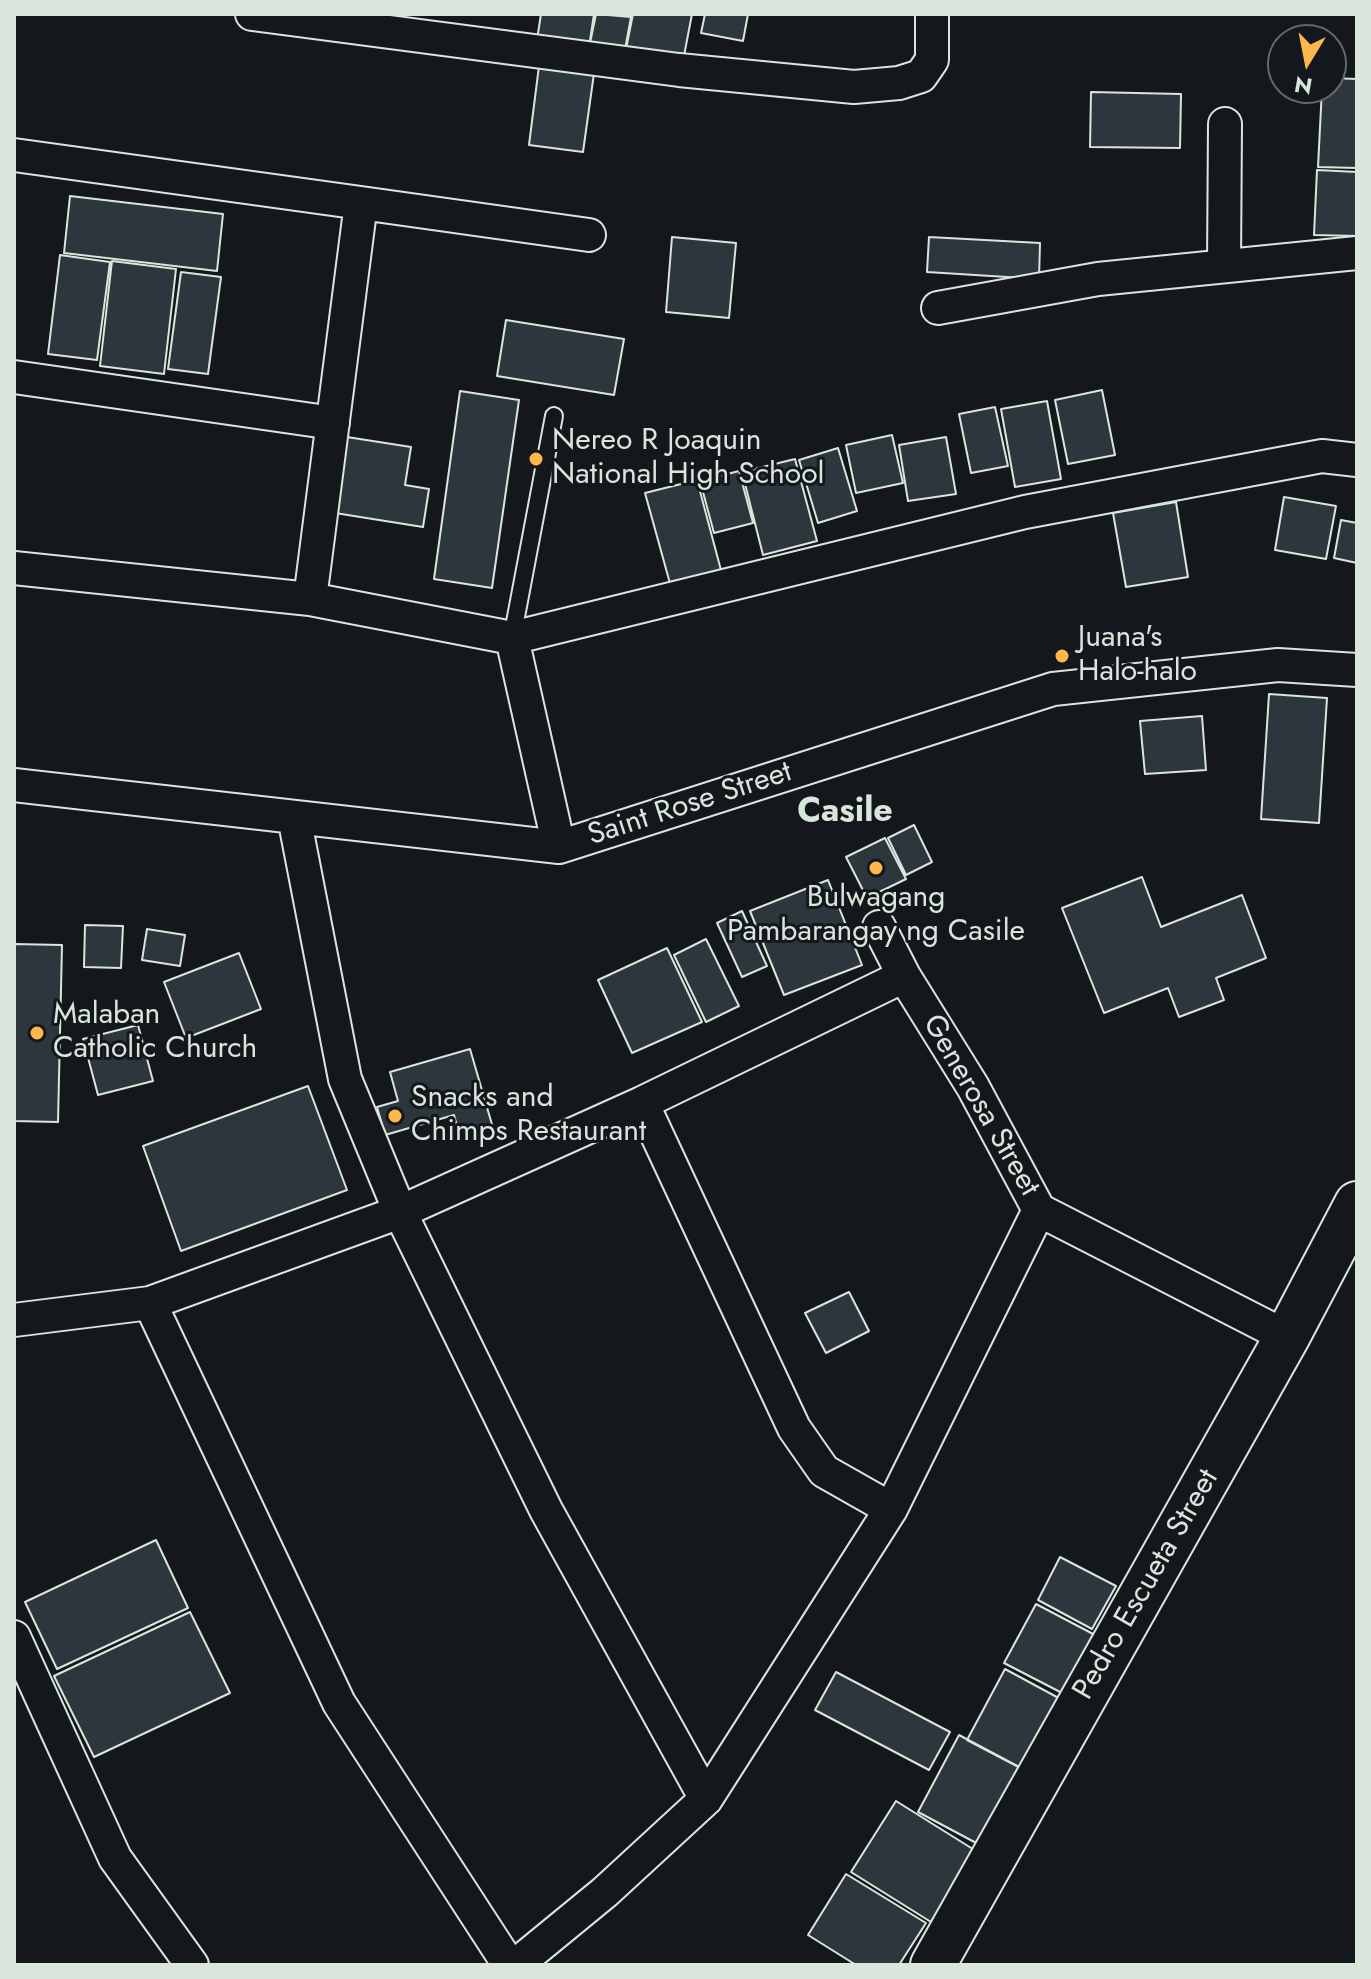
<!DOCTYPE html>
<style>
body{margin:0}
#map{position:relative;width:1371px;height:1979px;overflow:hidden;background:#14181c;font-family:Jost,sans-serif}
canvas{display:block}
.frame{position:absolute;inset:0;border:16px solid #d8e6dc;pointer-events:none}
.north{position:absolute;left:1267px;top:24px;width:80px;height:80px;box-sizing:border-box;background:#14181c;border:2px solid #626a69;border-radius:50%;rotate:190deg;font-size:22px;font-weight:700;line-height:32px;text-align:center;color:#d8e6dc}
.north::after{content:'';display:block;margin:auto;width:28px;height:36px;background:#ffb74d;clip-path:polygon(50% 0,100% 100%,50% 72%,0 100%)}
</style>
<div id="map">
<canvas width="1371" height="1979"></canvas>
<div class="frame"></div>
<div class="north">N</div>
</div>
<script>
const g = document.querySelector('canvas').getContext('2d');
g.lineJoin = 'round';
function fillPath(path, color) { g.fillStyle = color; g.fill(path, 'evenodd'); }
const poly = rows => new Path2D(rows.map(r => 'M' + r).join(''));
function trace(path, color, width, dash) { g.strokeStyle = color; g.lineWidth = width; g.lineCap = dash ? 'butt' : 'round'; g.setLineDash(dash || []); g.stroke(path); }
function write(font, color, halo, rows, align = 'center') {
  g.font = font + ' Jost,sans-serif'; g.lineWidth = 6; g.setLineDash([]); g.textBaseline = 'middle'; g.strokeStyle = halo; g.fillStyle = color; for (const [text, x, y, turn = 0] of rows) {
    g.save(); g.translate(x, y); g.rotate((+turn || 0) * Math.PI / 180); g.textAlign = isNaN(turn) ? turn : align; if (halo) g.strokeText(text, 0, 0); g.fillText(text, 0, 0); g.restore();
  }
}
const building = poly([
 [541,14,594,14,588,54,536,46,541,14],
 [596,14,631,17,624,55,589,48,596,14],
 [633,14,692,14,683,61,626,49,633,14],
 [705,14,748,14,743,41,701,33,705,14],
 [540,58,595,66,583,152,529,145,540,58],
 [1331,78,1357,79,1357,168,1318,167,1322,88,1331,88,1331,78],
 [1091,92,1181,94,1180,148,1090,147,1091,92],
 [1317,170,1357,172,1357,236,1314,235,1317,170],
 [70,196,223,214,217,271,64,253,70,196],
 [672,237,736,243,729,318,666,312,672,237],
 [929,237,1040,243,1039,279,927,272,929,237],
 [60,255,110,262,97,360,48,354,60,255],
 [112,261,176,269,164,374,100,366,112,261],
 [181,272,221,277,208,374,168,369,181,272],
 [506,320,624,339,614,395,497,376,506,320],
 [1102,390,1115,455,1068,464,1055,400,1102,390],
 [460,391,519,400,492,588,434,579,460,391],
 [1047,401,1061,479,1015,487,1001,409,1047,401],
 [995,407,1008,466,971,473,959,414,995,407],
 [892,435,903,483,856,493,846,445,892,435],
 [347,437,411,447,405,485,429,489,423,527,335,513,347,437],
 [946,437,956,494,908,501,899,445,946,437],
 [838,448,857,511,818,523,799,460,838,448],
 [795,459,817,541,763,555,742,472,795,459],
 [739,471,753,523,714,533,700,481,739,471],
 [697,480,722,574,671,587,645,493,697,480],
 [1284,497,1336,506,1326,559,1275,550,1284,497],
 [1176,502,1188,577,1126,587,1113,513,1176,502],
 [1341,520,1357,523,1357,563,1334,558,1341,520],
 [1269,694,1327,698,1319,823,1261,819,1269,694],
 [1202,716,1206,770,1145,774,1140,721,1202,716],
 [914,825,932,862,906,875,888,838,914,825],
 [885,838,906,879,867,898,846,857,885,838],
 [1142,877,1161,927,1242,895,1266,958,1216,978,1224,1000,1179,1017,1168,988,1104,1013,1062,908,1142,877],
 [828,880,862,965,784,995,750,911,828,880],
 [742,911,767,966,742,977,717,923,742,911],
 [85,925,123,926,121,968,84,967,85,925],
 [147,929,185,935,180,966,142,960,147,929],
 [706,939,739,1006,706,1022,674,955,706,939],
 [14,944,62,945,58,1122,14,1121,14,944],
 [667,948,702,1022,632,1053,598,980,667,948],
 [239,953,261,1009,186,1038,164,982,239,953],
 [138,1025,153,1081,98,1095,83,1039,138,1025],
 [470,1049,493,1128,460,1137,454,1115,385,1135,377,1107,398,1101,390,1072,470,1049],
 [308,1086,347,1190,181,1251,143,1146,308,1086],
 [849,1292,869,1331,826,1353,805,1313,849,1292],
 [156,1540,188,1608,57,1669,25,1602,156,1540],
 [1060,1557,1116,1586,1092,1629,1038,1600,1060,1557],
 [1036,1604,1095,1635,1064,1694,1004,1663,1036,1604],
 [190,1612,230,1693,94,1757,54,1676,190,1612],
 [1005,1669,1066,1702,1028,1772,967,1740,1005,1669],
 [836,1672,950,1732,929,1770,815,1710,836,1672],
 [959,1735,1021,1768,980,1845,918,1812,959,1735],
 [896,1801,976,1851,931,1922,851,1872,896,1801],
 [846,1874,926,1923,899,1965,856,1965,808,1935,846,1874]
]);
const lane = poly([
 [512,638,554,416]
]);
const street = poly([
 [252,14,679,70,854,87,899,83,921,76,932,60,932,14],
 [14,155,361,203,310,599],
 [361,203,589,235],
 [1224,265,1225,124],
 [938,308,1098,279,1357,253],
 [14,377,333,423],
 [14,568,310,599,512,638,1025,512,1322,456,1357,460],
 [512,638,559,847],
 [14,785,559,847,1053,689,1278,665,1357,670],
 [294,817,345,1079,400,1212,546,1510,706,1799],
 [879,927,904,976,973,1087,1039,1210,1287,1337],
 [642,1103,794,1428,824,1471,891,1509],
 [150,1303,339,1703,509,1965],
 [14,1320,150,1303,400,1212,642,1103,904,976],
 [14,1637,115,1858,192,1965],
 [516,1965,605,1892,706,1799,891,1509,1039,1210]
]);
const secondary = poly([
 [933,1965,1287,1337,1357,1204]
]);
const markers = [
 [536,459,8,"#ffb74d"],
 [1062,656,8,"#ffb74d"],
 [876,868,8,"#ffb74d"],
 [37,1033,8,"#ffb74d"],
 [395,1116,8,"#ffb74d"]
];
const poiNames = [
 ["Nereo R Joaquin",552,442],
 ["National High School",552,476],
 ["Juana's",1078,639],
 ["Halo-halo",1078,673],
 ["Bulwagang",876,899,"center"],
 ["Pambarangay ng Casile",876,933,"center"],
 ["Malaban",53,1016],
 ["Catholic Church",53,1050],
 ["Snacks and",411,1099],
 ["Chimps Restaurant",411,1133]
];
const streetNames = [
 ["Saint Rose Street",690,805,-18],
 ["Generosa Street",980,1106,60],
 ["Pedro Escueta Street",1147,1585,-60]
];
const quarterNames = [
 ["Casile",845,813]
];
fillPath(building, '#2c363c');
trace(building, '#d8e6dc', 2);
trace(lane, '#d8e6dc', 20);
trace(street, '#d8e6dc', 36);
trace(secondary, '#d8e6dc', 48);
trace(lane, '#14181c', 16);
trace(street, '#14181c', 32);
trace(secondary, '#14181c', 44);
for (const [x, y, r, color] of markers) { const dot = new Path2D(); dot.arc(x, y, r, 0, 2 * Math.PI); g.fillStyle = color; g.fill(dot); trace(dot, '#14181c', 3); }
write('30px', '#d8e6dc', '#14181c', poiNames, 'left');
write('30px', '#d8e6dc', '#14181c', streetNames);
write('bold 34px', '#d8e6dc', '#14181c', quarterNames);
</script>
